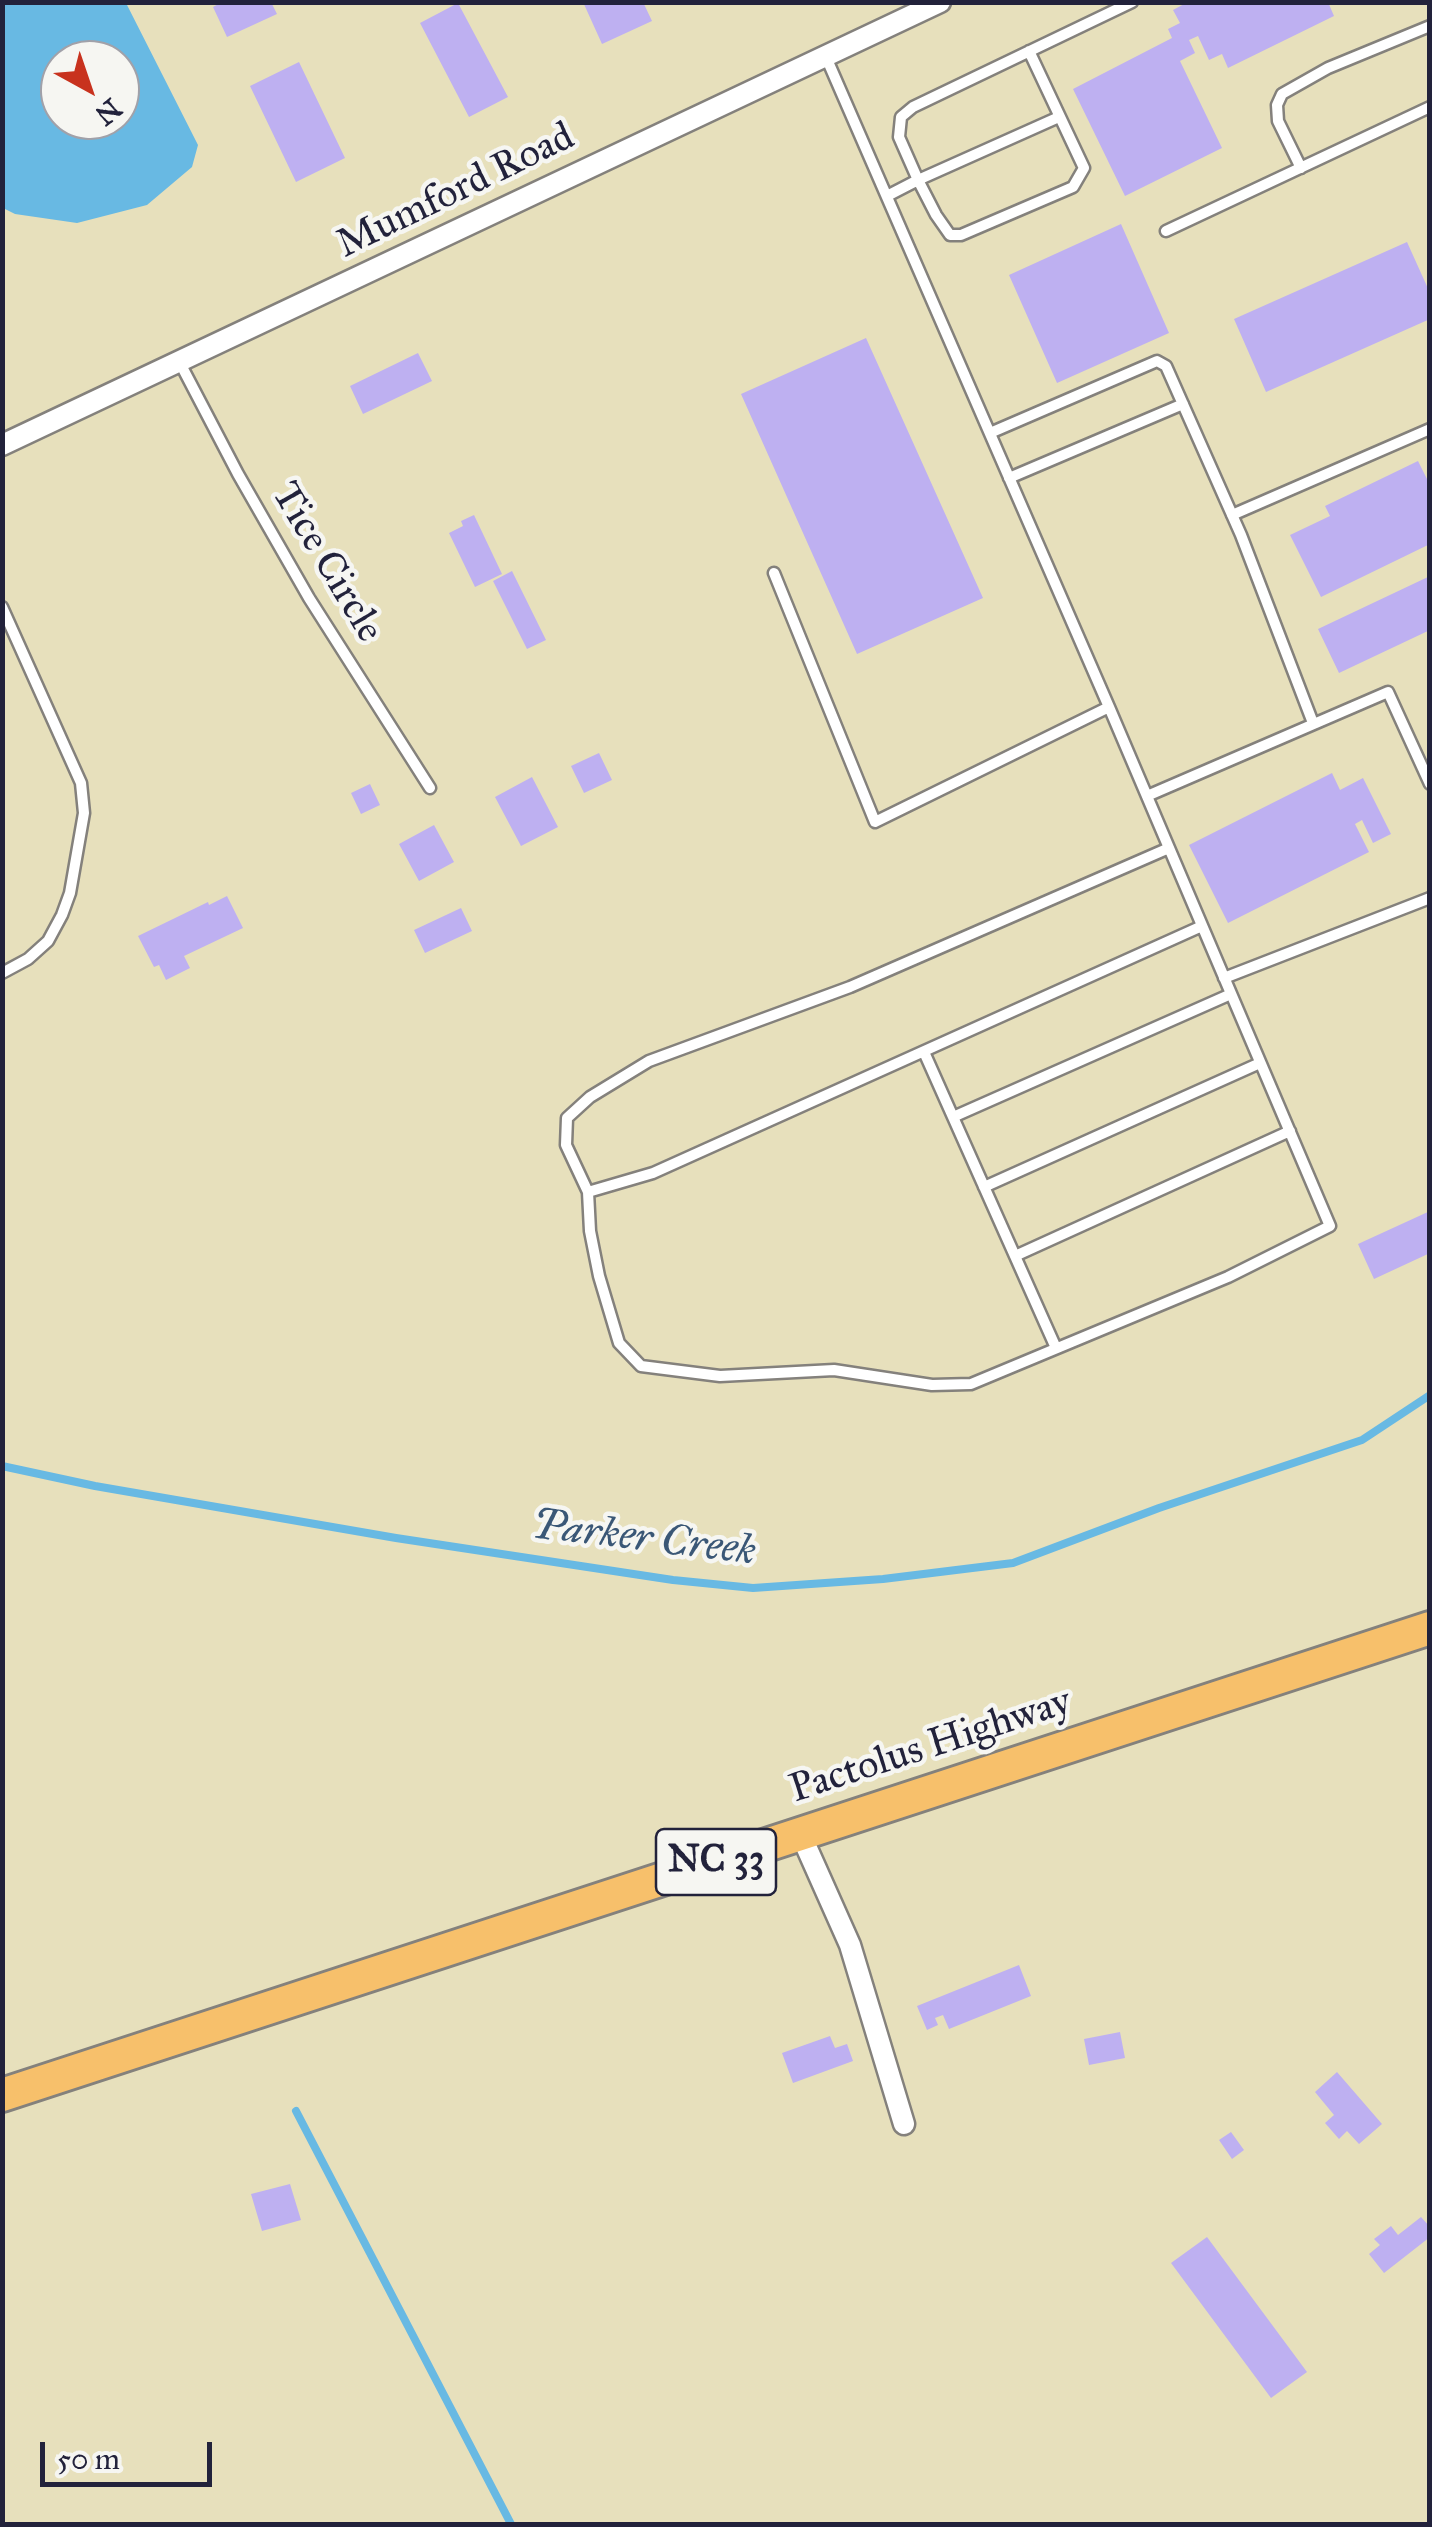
<!DOCTYPE html>
<style>
body{margin:0}
#map{position:relative;width:1432px;height:2527px;overflow:hidden;background:#e7e0bc;font-family:"IM FELL Great Primer",serif}
canvas{display:block}
.frame{position:absolute;inset:0;border:5px solid #22223b;pointer-events:none}
.north{position:absolute;left:40px;top:40px;width:100px;height:100px;box-sizing:border-box;background:#f6f6f2;border:2px solid #a1a1a9;border-radius:50%;rotate:140deg;font-size:28px;font-weight:700;line-height:40px;text-align:center;color:#22223b}
.north::after{content:'';display:block;margin:auto;width:35px;height:45px;background:#c8321e;clip-path:polygon(50% 0,100% 100%,50% 72%,0 100%)}
.scale{position:absolute;left:40px;top:2442px;width:172px;height:45px;box-sizing:border-box;border:5px solid #22223b;border-top:0;padding-left:12px;font-size:30px;line-height:35px;white-space:nowrap;color:#22223b;-webkit-text-stroke:8px #f6f6f2;paint-order:stroke}
</style>
<div id="map">
<canvas width="1432" height="2527"></canvas>
<div class="frame"></div>
<div class="north">N</div>
<div class="scale">50 m</div>
</div>
<script>
const g = document.querySelector('canvas').getContext('2d');
g.lineJoin = 'round';
function fillPath(path, color) { g.fillStyle = color; g.fill(path, 'evenodd'); }
const poly = rows => new Path2D(rows.map(r => 'M' + r).join(''));
function trace(path, color, width, dash) { g.strokeStyle = color; g.lineWidth = width; g.lineCap = dash ? 'butt' : 'round'; g.setLineDash(dash || []); g.stroke(path); }
function write(font, color, halo, rows, align = 'center') {
  g.font = font + ' "IM FELL Great Primer",serif'; g.lineWidth = 9; g.setLineDash([]); g.textBaseline = 'middle'; g.strokeStyle = halo; g.fillStyle = color; for (const [text, x, y, turn = 0] of rows) {
    g.save(); g.translate(x, y); g.rotate((+turn || 0) * Math.PI / 180); g.textAlign = isNaN(turn) ? turn : align; if (halo) g.strokeText(text, 0, 0); g.fillText(text, 0, 0); g.restore();
  }
}
const water = poly([
 [2,3,126,3,198,145,192,167,147,205,77,223,15,214,3,208],
 [60,60,120,60,120,120,60,120]
]);
const stream = poly([
 [2,1466,95,1486,396,1538,673,1580,753,1588,883,1579,1013,1563,1159,1508,1362,1440,1430,1395],
 [296,2111,511,2524]
]);
const building = poly([
 [222,2,271,2,277,14,227,37,213,7],
 [583,2,643,2,652,21,602,44],
 [1188,2,1328,2,1334,16,1228,68,1222,54,1209,60,1198,36,1189,40,1195,53,1180,61,1222,148,1125,196,1073,89,1172,38,1168,29,1180,23,1173,10],
 [458,3,508,97,469,117,420,23],
 [299,62,345,158,296,182,250,86],
 [1121,224,1169,333,1057,383,1009,275],
 [1407,242,1430,293,1430,319,1266,392,1234,319],
 [866,338,983,598,857,654,741,394],
 [418,353,432,381,363,414,350,386],
 [1418,461,1430,485,1430,544,1321,597,1290,535,1330,516,1325,506],
 [474,515,502,574,475,587,449,533,463,526,461,521],
 [512,571,546,640,527,649,493,581],
 [1430,576,1430,630,1339,673,1318,629],
 [599,753,612,780,584,793,571,766],
 [1332,773,1340,790,1363,778,1391,834,1373,843,1362,820,1355,824,1369,852,1228,923,1189,845],
 [532,777,558,827,521,846,495,797],
 [370,784,380,805,361,814,351,793],
 [434,825,454,862,419,881,399,844],
 [227,896,243,928,184,956,190,968,166,980,159,965,154,967,138,936,208,902,209,905],
 [461,908,472,931,425,953,414,930],
 [1430,1211,1430,1253,1374,1279,1358,1244],
 [1019,1965,1031,1996,949,2029,943,2015,935,2018,938,2025,927,2030,917,2006],
 [1120,2032,1125,2058,1089,2065,1084,2039],
 [830,2036,835,2048,847,2044,853,2061,793,2083,782,2053],
 [1337,2072,1382,2124,1359,2144,1347,2131,1339,2139,1325,2123,1334,2115,1315,2092],
 [1231,2132,1244,2150,1232,2159,1219,2140],
 [290,2184,301,2220,262,2231,251,2194],
 [1421,2217,1430,2227,1430,2237,1384,2273,1369,2254,1380,2245,1374,2239,1391,2226,1398,2235],
 [1207,2237,1307,2372,1271,2398,1171,2263]
]);
const lane = poly([
 [1029,51,1084,168,1073,187,961,235,950,235,936,215,918,180,1059,117],
 [826,57,1109,707,1330,1226,1228,1277,971,1384,932,1385,834,1370,720,1376,641,1366,619,1343,599,1276,590,1231,588,1192,566,1145,567,1118,590,1097,649,1061,850,987,1169,848],
 [1301,168,1278,121,1277,105,1282,94,1328,68,1430,26],
 [887,196,918,180,899,137,901,117,913,107,1132,2],
 [1166,231,1430,107],
 [180,363,238,474,309,598,430,788],
 [990,433,1157,361,1166,366,1241,535,1313,723],
 [1009,478,1183,404],
 [1232,515,1430,429],
 [774,573,875,822,1109,707],
 [2,607,81,783,84,813,70,893,62,915,48,941,28,959,2,973],
 [1147,796,1388,692,1430,784],
 [1224,978,1430,898],
 [924,1052,1056,1348],
 [953,1117,1231,994],
 [984,1187,1260,1063],
 [588,1192,653,1173,1202,926],
 [1015,1256,1290,1131]
]);
const street = poly([
 [2,445,940,2],
 [801,1835,850,1945,904,2124]
]);
const primary = poly([
 [2,2095,1430,1628]
]);
const shields = [
 [716,1862,120]
];
const shieldNames = [
 ["NC 33",716,1862]
];
const streetNames = [
 ["Mumford Road",456,192,-26],
 ["Tice Circle",326,563,59],
 ["Pactolus Highway",931,1747,-18]
];
const waterNames = [
 ["Parker Creek",644,1540,7]
];
fillPath(water, '#68b9e3');
trace(stream, '#68b9e3', 8);
fillPath(building, '#beb0f1');
trace(lane, '#84817c', 15);
trace(street, '#84817c', 25);
trace(primary, '#84817c', 38);
trace(lane, '#fff', 10);
trace(street, '#fff', 20);
trace(primary, '#f7c06b', 32);
for (const [x, y, w] of shields) { const box = new Path2D(); box.roundRect(x - w / 2, y - 33, w, 66, 8); g.fillStyle = '#f6f6f2'; g.fill(box); trace(box, '#22223b', 2.5); }
write('bold 38px', '#22223b', null, shieldNames);
write('40px', '#22223b', '#f6f6f2', streetNames);
write('italic 42px', '#3a5776', '#f6f6f2', waterNames);
</script>
